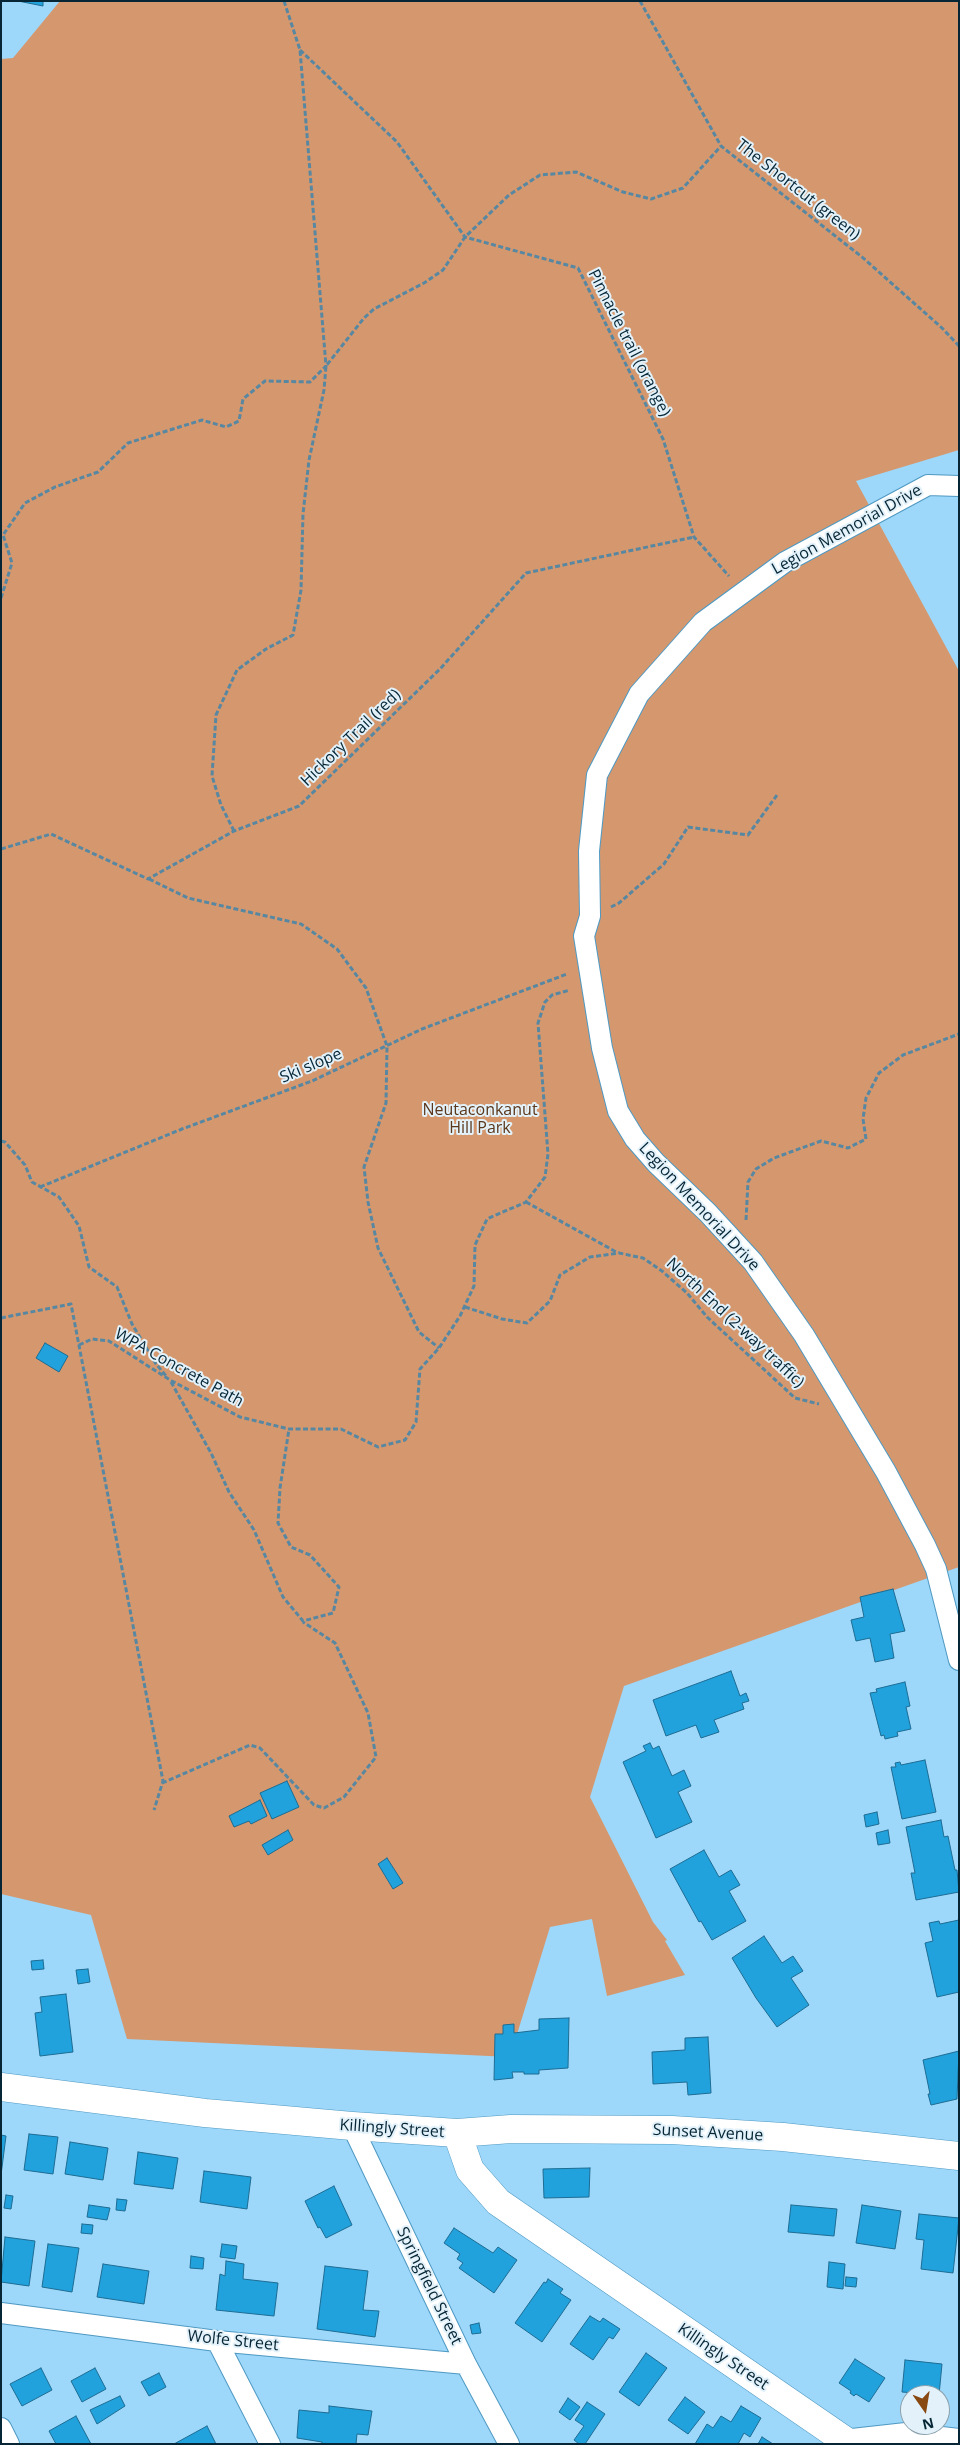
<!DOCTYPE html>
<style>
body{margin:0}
#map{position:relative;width:960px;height:2445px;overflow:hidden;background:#9dd7fa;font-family:"Open Sans",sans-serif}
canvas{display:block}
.frame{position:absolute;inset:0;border:2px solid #062636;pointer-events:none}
.north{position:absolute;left:900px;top:2385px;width:50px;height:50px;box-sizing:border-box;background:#e3f2fa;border:1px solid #8ba0ac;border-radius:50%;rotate:167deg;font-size:14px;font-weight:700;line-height:20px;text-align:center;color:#062636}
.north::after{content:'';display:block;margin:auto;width:18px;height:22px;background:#894912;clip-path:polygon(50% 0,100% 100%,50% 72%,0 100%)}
</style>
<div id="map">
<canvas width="960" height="2445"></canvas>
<div class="frame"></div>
<div class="north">N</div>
</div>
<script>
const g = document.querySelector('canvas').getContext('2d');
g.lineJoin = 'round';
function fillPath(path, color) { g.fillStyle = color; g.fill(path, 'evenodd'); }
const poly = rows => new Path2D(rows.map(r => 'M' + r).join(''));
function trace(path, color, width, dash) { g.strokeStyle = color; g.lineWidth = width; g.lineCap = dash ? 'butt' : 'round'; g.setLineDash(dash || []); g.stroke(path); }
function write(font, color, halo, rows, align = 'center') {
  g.font = font + ' "Open Sans",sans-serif'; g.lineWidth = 4; g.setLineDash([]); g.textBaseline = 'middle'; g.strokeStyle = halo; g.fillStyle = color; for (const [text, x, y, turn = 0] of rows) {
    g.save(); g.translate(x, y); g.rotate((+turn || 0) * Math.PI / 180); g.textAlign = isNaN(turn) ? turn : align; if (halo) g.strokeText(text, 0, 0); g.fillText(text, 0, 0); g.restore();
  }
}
const green = poly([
 [60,1,959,1,959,450,856,481,959,671,959,1567,624,1686,590,1797,653,1922,667,1940,665,1941,685,1975,607,1996,592,1919,550,1927,510,2057,127,2039,91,1915,1,1894,1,59,13,58]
]);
const building = poly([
 [18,1,43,1,43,6,18,1],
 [45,1343,68,1356,59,1372,36,1358,45,1343],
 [893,1589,905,1631,890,1634,894,1658,875,1662,870,1638,856,1641,851,1620,864,1617,860,1597,893,1589],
 [731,1671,740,1696,746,1693,749,1701,742,1703,744,1709,714,1720,719,1732,701,1738,696,1725,666,1736,653,1700,731,1671],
 [905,1682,910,1706,906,1707,911,1729,897,1732,898,1736,885,1739,884,1735,881,1736,870,1693,877,1692,876,1689,905,1682],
 [650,1743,653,1749,659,1746,672,1776,684,1770,691,1786,678,1792,692,1822,656,1838,623,1762,646,1751,643,1746,650,1743],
 [925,1760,936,1812,902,1819,891,1767,896,1767,895,1763,900,1762,901,1765,925,1760],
 [287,1781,299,1807,272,1819,260,1793,287,1781],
 [260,1800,267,1816,251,1824,249,1821,234,1827,229,1816,260,1800],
 [877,1812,879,1824,866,1827,864,1815,877,1812],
 [941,1820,944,1837,948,1836,955,1870,957,1870,959,1892,916,1900,911,1873,915,1873,906,1827,941,1820],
 [288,1830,293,1840,268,1855,262,1845,288,1830],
 [888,1830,890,1843,878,1845,876,1833,888,1830],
 [704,1850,719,1877,731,1870,740,1885,729,1891,746,1921,712,1940,701,1921,699,1922,670,1869,704,1850],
 [387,1858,403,1883,393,1889,378,1864,387,1858],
 [959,1920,959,1992,937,1997,925,1943,933,1941,929,1923,939,1921,940,1924,959,1920],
 [764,1936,782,1963,793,1956,803,1971,791,1978,809,2005,777,2027,756,1998,732,1958,764,1936],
 [43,1960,44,1969,32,1970,31,1961,43,1960],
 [88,1969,90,1982,78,1984,76,1970,88,1969],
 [66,1994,73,2052,40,2056,35,2013,42,2012,40,1997,66,1994],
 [569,2018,568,2068,539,2070,539,2074,524,2074,524,2072,512,2072,513,2078,494,2080,495,2034,503,2034,503,2025,514,2024,514,2033,539,2030,539,2019,569,2018],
 [708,2037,711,2093,688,2095,687,2082,653,2084,652,2052,685,2050,685,2038,708,2037],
 [959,2051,957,2099,931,2105,928,2094,930,2094,923,2060,959,2051],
 [29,2134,58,2137,53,2174,24,2170,29,2134],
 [1,2135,6,2136,1,2175,1,2135],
 [70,2142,108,2148,103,2180,65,2174,70,2142],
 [138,2152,178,2158,173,2189,134,2184,138,2152],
 [590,2168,589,2197,544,2198,543,2169,590,2168],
 [204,2171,251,2177,247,2209,200,2202,204,2171],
 [334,2186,352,2225,326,2238,320,2227,318,2228,305,2201,334,2186],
 [6,2195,13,2196,11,2209,4,2208,6,2195],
 [117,2199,127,2200,125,2211,116,2210,117,2199],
 [89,2205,110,2208,107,2220,87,2217,89,2205],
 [791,2205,837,2209,834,2236,788,2232,791,2205],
 [862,2205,901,2211,895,2249,856,2243,862,2205],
 [919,2214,959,2218,953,2273,921,2269,924,2240,916,2239,919,2214],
 [82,2224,93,2225,92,2234,81,2233,82,2224],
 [454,2228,493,2253,498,2247,517,2260,494,2293,459,2268,463,2263,457,2259,460,2254,444,2243,454,2228],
 [5,2237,35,2241,29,2286,1,2282,5,2237],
 [48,2244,79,2248,72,2292,42,2287,48,2244],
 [222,2244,237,2246,235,2259,220,2257,222,2244],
 [191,2256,204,2258,203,2269,190,2268,191,2256],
 [226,2261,244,2264,243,2279,278,2283,274,2316,216,2310,220,2274,225,2276,226,2261],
 [829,2262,845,2264,843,2289,827,2287,829,2262],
 [103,2264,149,2271,144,2304,97,2297,103,2264],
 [325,2266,368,2271,363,2310,379,2311,375,2337,317,2329,325,2266],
 [846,2277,857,2278,856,2287,845,2286,846,2277],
 [548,2279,563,2289,560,2293,571,2300,542,2342,515,2323,544,2282,546,2283,548,2279],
 [590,2316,600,2322,603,2318,620,2329,613,2339,609,2337,593,2360,570,2344,590,2316],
 [479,2323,481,2333,472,2334,470,2325,479,2323],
 [646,2353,667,2368,639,2406,619,2392,646,2353],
 [855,2359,885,2378,869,2402,856,2394,854,2396,850,2393,851,2391,839,2383,855,2359],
 [905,2360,942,2364,939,2395,902,2392,905,2360],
 [41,2368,52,2390,22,2406,10,2384,41,2368],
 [95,2368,106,2389,82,2402,71,2381,95,2368],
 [159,2373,166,2387,149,2396,141,2382,159,2373],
 [120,2396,125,2406,97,2424,90,2410,120,2396],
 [685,2397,705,2412,688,2434,668,2420,685,2397],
 [568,2398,580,2407,570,2420,559,2412,568,2398],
 [587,2402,605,2414,585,2444,579,2444,574,2440,584,2426,575,2420,587,2402],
 [329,2406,372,2411,368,2435,357,2434,356,2444,322,2444,322,2442,297,2438,299,2410,329,2413,329,2406],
 [741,2406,761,2418,750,2437,744,2433,738,2444,695,2444,707,2424,713,2428,721,2416,731,2422,741,2406],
 [76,2416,91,2444,56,2444,49,2431,76,2416],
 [207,2426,216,2444,174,2444,207,2426],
 [762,2437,773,2444,758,2444,762,2437]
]);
const path = poly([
 [640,1,721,146,862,257,942,328,959,346],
 [300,50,397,142,465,237,578,268,663,439,694,537,729,576],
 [1,598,12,563,3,535,25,503,55,487,98,472,128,443,202,420,226,427,239,421,243,399,265,381,310,382,326,366,300,50,284,1],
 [234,831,221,805,212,776,216,715,237,670,266,649,293,635,301,590,303,514,309,460,324,390,326,366,364,318,374,309,424,283,443,270,465,237,509,195,540,175,576,172,623,192,651,199,683,188,721,146],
 [1,849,51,834,148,879,234,831,299,806,440,669,526,573,694,537],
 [149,879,188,898,301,924,337,949,366,988,387,1046,386,1103,364,1167,368,1202,378,1248,419,1332,439,1348],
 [611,907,619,903,664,864,688,827,748,835,777,795],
 [1,1141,5,1142,25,1165,32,1182,59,1197,79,1226,89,1267,117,1287,132,1324,156,1364,167,1377],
 [40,1187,182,1129,312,1081,422,1029,567,974],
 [526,1202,618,1253],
 [746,1220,748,1182,756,1169,774,1158,821,1141,848,1148,866,1139,863,1119,866,1098,879,1073,903,1055,959,1034],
 [465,1307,502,1319,527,1323,550,1301,560,1275,590,1257,619,1253,643,1258,662,1271,687,1293,707,1317,795,1398,819,1404],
 [1,1318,71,1304,163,1781,154,1810],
 [79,1345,92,1339,109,1341,170,1380,240,1417,289,1429,341,1429,378,1447,405,1440,416,1422,420,1369,439,1348,460,1316,474,1286,475,1245,487,1219,526,1202,545,1177,548,1154,538,1023,545,1002,552,995,570,990],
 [171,1382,211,1453,229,1492,254,1530,283,1597,303,1621,333,1613,339,1587,310,1555,291,1547,278,1523,280,1488,289,1429],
 [162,1783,250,1745,260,1748,314,1805,324,1808,344,1797,376,1757,368,1713,335,1643,303,1622]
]);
const minor = poly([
 [959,486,928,485,785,562,703,622,639,694,597,775,589,851,590,916,584,936,602,1048,618,1111,635,1139,656,1163,708,1213,753,1262,804,1335,886,1472,925,1545,936,1569,959,1660],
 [352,2126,466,2364,509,2444],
 [1,2313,217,2341,466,2364],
 [217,2341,270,2444],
 [1,2428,9,2444],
 [843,2440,906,2433,959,2439]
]);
const secondary = poly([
 [1,2087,205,2113,352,2126,457,2133,511,2129,672,2130,783,2137,959,2156],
 [457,2133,470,2170,498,2202,850,2444]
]);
const streetNames = [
 ["The Shortcut (green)",798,190,38],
 ["Pinnacle trail (orange)",629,343,63],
 ["Legion Memorial Drive",847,530,-29],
 ["Hickory Trail (red)",351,738,-44],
 ["Ski slope",311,1066,-23],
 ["Legion Memorial Drive",699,1207,47],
 ["North End (2-way traffic)",735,1323,43],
 ["WPA Concrete Path",179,1368,29],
 ["Killingly Street",392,2129,4],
 ["Sunset Avenue",708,2133,3],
 ["Springfield Street",429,2286,64],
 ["Wolfe Street",233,2341,6],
 ["Killingly Street",723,2357,34]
];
const parkNames = [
 ["Neutaconkanut",480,1110],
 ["Hill Park",480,1128]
];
fillPath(green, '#d5986e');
fillPath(building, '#21a2dd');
trace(building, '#1d6c93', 1);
trace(minor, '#4f99c2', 22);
trace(secondary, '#4f99c2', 29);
trace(path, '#5887a1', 3, [5, 2.5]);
trace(minor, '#fff', 20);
trace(secondary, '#fff', 28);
write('16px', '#062636', '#e3f2fa', streetNames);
write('16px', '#5b371c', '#e3f2fa', parkNames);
</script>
